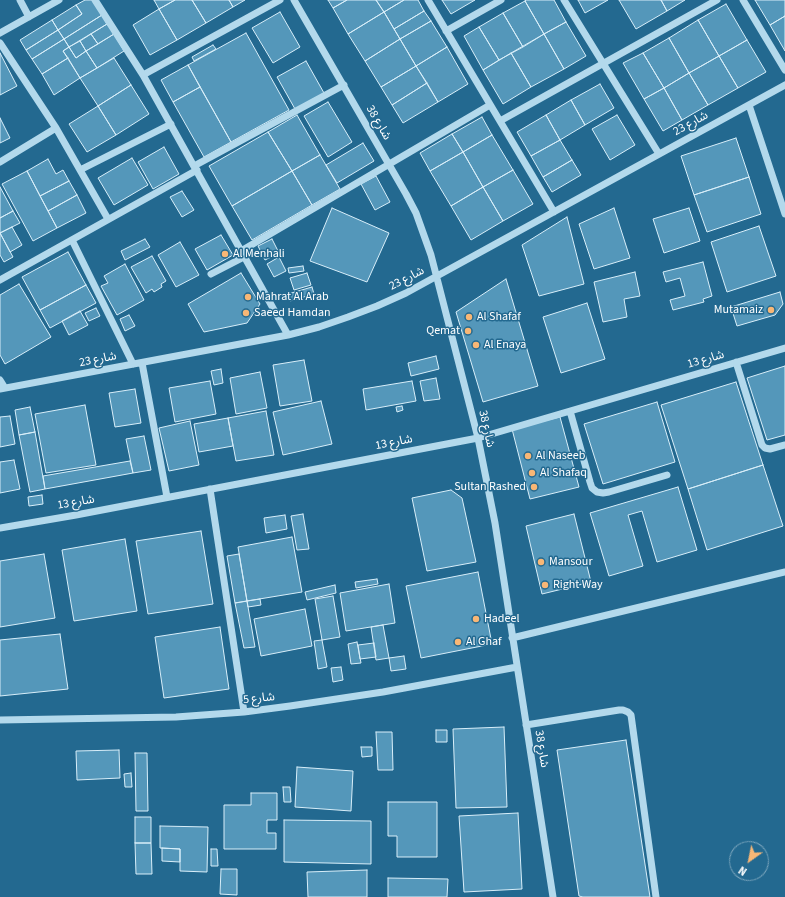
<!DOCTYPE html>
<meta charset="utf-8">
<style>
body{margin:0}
#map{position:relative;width:785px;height:897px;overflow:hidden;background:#236990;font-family:"Source Sans 3",sans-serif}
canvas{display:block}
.north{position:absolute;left:729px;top:841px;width:40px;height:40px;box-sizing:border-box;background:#236990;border:1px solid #7ba5bc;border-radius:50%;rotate:213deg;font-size:11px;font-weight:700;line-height:16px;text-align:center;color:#fff}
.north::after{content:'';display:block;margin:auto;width:14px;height:18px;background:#f8b776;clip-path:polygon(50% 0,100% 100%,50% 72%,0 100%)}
</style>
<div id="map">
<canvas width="785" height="897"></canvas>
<div class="north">N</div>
</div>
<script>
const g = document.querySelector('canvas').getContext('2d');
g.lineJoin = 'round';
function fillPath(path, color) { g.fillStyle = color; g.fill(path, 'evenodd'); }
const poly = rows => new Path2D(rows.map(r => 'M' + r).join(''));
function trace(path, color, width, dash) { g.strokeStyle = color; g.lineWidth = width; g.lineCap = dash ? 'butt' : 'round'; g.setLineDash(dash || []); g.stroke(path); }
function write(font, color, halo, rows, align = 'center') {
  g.font = font + ' "Source Sans 3","Noto Sans Arabic",sans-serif'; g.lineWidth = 3; g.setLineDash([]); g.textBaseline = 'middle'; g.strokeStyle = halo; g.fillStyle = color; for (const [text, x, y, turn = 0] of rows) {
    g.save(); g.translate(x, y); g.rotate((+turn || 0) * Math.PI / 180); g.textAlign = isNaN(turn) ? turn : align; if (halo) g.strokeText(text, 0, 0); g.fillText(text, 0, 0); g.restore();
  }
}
const building = poly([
 [85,0,92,0,102,15,64,39,58,30,82,14,76,5,85,0],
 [154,0,175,0,159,9,154,0],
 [175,0,192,0,206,23,177,40,159,9,175,0],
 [192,0,229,0,233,7,206,23,192,0],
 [229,0,245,0,233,7,229,0],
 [328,0,347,0,333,8,328,0],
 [347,0,376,0,384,12,348,34,333,8,347,0],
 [376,0,404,0,384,12,376,0],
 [404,0,418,0,424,11,394,29,384,12,404,0],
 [442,0,475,0,451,14,442,0],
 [526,0,554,0,566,22,544,34,525,1,526,0],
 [578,0,608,0,585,13,578,0],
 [619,0,661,0,667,11,636,29,619,0],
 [661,0,685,0,667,11,661,0],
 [755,0,785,0,785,16,770,25,755,0],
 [525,1,544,34,523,47,503,13,525,1],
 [726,4,747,40,719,56,698,20,726,4],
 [76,5,82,14,58,30,52,20,76,5],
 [159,9,177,40,150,55,133,25,159,9],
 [424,11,431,21,400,39,394,29,424,11],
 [280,12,300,47,273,63,252,28,280,12],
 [384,12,400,39,365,61,348,34,384,12],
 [503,13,523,47,499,60,479,27,503,13],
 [102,15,107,24,69,47,64,39,102,15],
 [785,16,785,51,770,25,785,16],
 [52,20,58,30,26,50,20,40,52,20],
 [698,20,719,56,689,73,669,38,698,20],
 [431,21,447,47,416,66,400,39,431,21],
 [566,22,586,56,564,69,544,34,566,22],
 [107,24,114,34,98,44,91,34,107,24],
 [479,27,499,60,483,70,464,36,479,27],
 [58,30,64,39,32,59,26,50,58,30],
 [246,33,289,110,231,142,188,65,246,33],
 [91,34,98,44,86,51,80,41,91,34],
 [114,34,124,51,97,68,86,51,114,34],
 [544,34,564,69,531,87,511,53,544,34],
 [669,38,689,73,664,88,643,53,669,38],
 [64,39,69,47,63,51,68,58,42,74,32,59,64,39],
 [400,39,416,66,381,87,365,61,400,39],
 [747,40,766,72,738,88,719,56,747,40],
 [80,41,86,51,76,58,69,47,80,41],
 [213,45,216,49,194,61,192,57,213,45],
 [69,47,76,58,86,51,97,68,80,78,63,51,69,47],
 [447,47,468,84,438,102,416,66,447,47],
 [0,53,17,86,0,95,0,53],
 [511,53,531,87,503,104,483,70,511,53],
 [643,53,664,88,644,99,623,63,643,53],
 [719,56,738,88,708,105,689,73,719,56],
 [68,58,80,78,54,95,42,74,68,58],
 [114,58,131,85,98,106,80,78,114,58],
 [306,61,324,93,295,109,277,77,306,61],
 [188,65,200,87,173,102,161,80,188,65],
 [416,66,427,83,392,105,381,87,416,66],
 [689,73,708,105,682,120,664,88,689,73],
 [427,83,438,102,403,123,392,105,427,83],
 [600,84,614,108,585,125,571,100,600,84],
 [131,85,149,114,116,135,98,106,131,85],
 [200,87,231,142,204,157,173,102,200,87],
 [664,88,682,120,663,131,644,99,664,88],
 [571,100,585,125,560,140,546,115,571,100],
 [328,102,352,142,328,157,304,116,328,102],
 [98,106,116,135,87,152,69,124,98,106],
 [297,115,320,155,292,171,268,132,297,115],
 [546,115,560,140,531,156,517,132,546,115],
 [617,115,635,145,610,160,592,129,617,115],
 [482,117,492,135,463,152,452,134,482,117],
 [0,118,10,138,0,143,0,118],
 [268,132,292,171,232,206,209,166,268,132],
 [452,134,463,152,430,171,420,153,452,134],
 [492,135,513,170,483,187,463,152,492,135],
 [736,138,749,177,694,195,681,156,736,138],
 [560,140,572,160,543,177,531,156,560,140],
 [363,143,374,161,337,183,326,165,363,143],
 [164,147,179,174,153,189,138,162,164,147],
 [463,152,483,187,451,206,430,171,463,152],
 [320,155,340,189,312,205,292,171,320,155],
 [132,158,148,185,114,205,98,178,132,158],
 [48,159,56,174,63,170,69,181,40,196,27,171,48,159],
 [572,160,581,175,552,192,543,177,572,160],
 [513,170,533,204,503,221,483,187,513,170],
 [27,171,57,228,33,241,2,184,27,171],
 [292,171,312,205,252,240,232,206,292,171],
 [376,176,390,202,375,210,361,184,376,176],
 [749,177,761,214,707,232,694,195,749,177],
 [69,181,77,195,48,211,40,196,69,181],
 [0,187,13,211,0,218,0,187],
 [483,187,503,221,471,240,451,206,483,187],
 [182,191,194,210,182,217,170,197,182,191],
 [77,195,86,213,57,228,48,211,77,195],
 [332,208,389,233,367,282,310,261,332,208],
 [614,208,630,258,594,269,579,224,614,208],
 [689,208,700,241,664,253,653,219,689,208],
 [13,211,20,223,0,233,0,218,13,211],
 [567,217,584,284,539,296,522,245,567,217],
 [759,226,776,276,727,292,711,242,759,226],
 [12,227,22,245,10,252,0,233,12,227],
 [0,233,13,257,4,262,0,255,0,233],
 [221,235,233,255,207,270,195,249,221,235],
 [145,239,150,247,125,260,121,251,145,239],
 [272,239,279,253,265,260,258,246,272,239],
 [180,242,199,275,176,287,158,255,180,242],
 [68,252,86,285,40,310,22,277,68,252],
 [152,256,166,281,161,284,162,287,154,292,152,289,146,293,131,267,152,256],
 [279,257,286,271,274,277,267,264,279,257],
 [703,262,712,296,703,299,704,302,673,310,670,300,685,296,680,278,666,282,663,272,703,262],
 [125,264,144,300,117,315,101,286,108,283,104,276,125,264],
 [303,266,304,271,289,273,288,268,303,266],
 [635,272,640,296,624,299,627,317,603,322,594,282,635,272],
 [241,273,260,304,247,323,204,332,188,304,241,273],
 [307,273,311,285,294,290,290,278,307,273],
 [506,279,538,386,483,402,456,312,506,279],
 [19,284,51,337,5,364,0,355,0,295,19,284],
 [86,285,96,303,50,328,40,310,86,285],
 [312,287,314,294,290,301,288,294,312,287],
 [780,292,783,304,775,315,737,326,731,307,780,292],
 [587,303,605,359,561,373,543,317,587,303],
 [96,308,100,316,89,321,85,313,96,308],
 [80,311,88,325,69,335,62,321,80,311],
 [129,315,135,326,125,331,120,319,129,315],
 [436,356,439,369,411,376,408,363,436,356],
 [304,360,312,401,280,406,273,365,304,360],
 [785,366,785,435,767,440,747,378,785,366],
 [221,369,223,383,214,385,211,371,221,369],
 [260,372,267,408,236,414,230,378,260,372],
 [436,378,440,399,424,401,420,381,436,378],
 [210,381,216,414,175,422,169,388,210,381],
 [412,381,416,401,366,410,363,389,412,381],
 [736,382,763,465,688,489,661,405,736,382],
 [135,389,141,423,115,427,109,393,135,389],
 [321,401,332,444,283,455,273,412,321,401],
 [657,402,675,462,603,484,584,424,657,402],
 [85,405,96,465,46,473,35,414,85,405],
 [402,406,403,410,397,412,396,407,402,406],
 [30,407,35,432,19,435,15,410,30,407],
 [266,411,274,455,236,461,228,418,266,411],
 [10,416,15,444,0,447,0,417,10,416],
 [560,417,579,487,530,499,512,429,560,417],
 [228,418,233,446,199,452,194,424,228,418],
 [190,421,199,465,169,471,159,428,190,421],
 [35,432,45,489,30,492,19,435,35,432],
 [144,436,151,470,133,473,126,439,144,436],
 [14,460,20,489,0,493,0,462,14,460],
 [130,461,133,473,45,489,43,476,130,461],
 [763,465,783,526,707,550,688,489,763,465],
 [678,487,697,550,657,562,642,511,628,515,643,566,609,576,590,513,678,487],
 [451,490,462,498,476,562,427,571,412,498,451,490],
 [42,495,43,504,29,506,28,497,42,495],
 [303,514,309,549,297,550,291,516,303,514],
 [574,514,591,582,542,594,526,526,574,514],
 [285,515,287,529,266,533,264,518,285,515],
 [201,531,213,604,148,614,136,541,201,531],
 [292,537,302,592,247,601,238,547,292,537],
 [125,539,137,611,74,621,62,550,125,539],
 [44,554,55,618,0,627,0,561,44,554],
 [239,554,247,601,235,603,227,556,239,554],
 [478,572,492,644,421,658,406,586,478,572],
 [377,579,378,584,356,588,355,582,377,579],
 [389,584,395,623,346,631,340,593,389,584],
 [335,585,336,593,307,600,305,592,335,585],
 [333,596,340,637,322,640,315,599,333,596],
 [260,599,261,605,248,607,247,601,260,599],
 [247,601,255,647,244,648,235,603,247,601],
 [305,609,312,646,261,656,254,619,305,609],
 [383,625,389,658,376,660,371,627,383,625],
 [220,627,229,689,164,698,155,637,220,627],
 [60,634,68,689,0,696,0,640,60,634],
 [322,640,327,667,318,669,314,641,322,640],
 [357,642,361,663,351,664,348,644,357,642],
 [374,643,376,657,360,659,358,645,374,643],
 [404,656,406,669,391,671,389,658,404,656],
 [341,667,343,680,333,682,331,668,341,667],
 [504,727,507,807,456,808,453,729,504,727],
 [436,730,447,730,447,742,436,742,436,730],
 [376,732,392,732,393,770,378,770,376,732],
 [626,740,650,897,583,897,579,896,557,750,626,740],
 [361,747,372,747,372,756,362,757,361,747],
 [119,750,120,778,77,780,76,751,119,750],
 [135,753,147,753,148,811,136,811,135,753],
 [297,767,353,771,351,811,295,807,297,767],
 [131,773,132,787,125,787,124,774,131,773],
 [283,787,290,787,291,802,284,802,283,787],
 [251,793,277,793,277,820,267,820,267,833,276,833,276,849,224,849,224,805,251,805,251,793],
 [388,802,437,802,437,857,397,857,397,836,388,836,388,802],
 [518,813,522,889,464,892,459,816,518,813],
 [135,817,151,817,151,843,135,843,135,817],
 [284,820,371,821,371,864,284,862,284,820],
 [160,826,208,827,207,872,180,871,180,849,160,848,160,826],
 [135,843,151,843,152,874,136,874,135,843],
 [162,848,180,849,180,862,162,861,162,848],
 [211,849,217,849,218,866,211,866,211,849],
 [221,869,237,869,237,895,220,894,221,869],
 [367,870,367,897,308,897,307,872,367,870],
 [388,878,448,879,447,897,388,897,388,878]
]);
const minor = poly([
 [20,0,29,17],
 [95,0,143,75,288,335],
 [294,0,406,194,416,213,431,255,478,438,495,523,553,897],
 [428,0,554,212],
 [564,0,659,154],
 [743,0,785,70],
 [446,31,501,0],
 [0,33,59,0],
 [0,43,56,128,108,219],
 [143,75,280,0],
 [749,105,785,214],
 [500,121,717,0],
 [0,162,56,128],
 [194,166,344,85],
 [80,170,171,124],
 [72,240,133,364],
 [241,251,490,105],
 [211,274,244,257],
 [0,280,197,170],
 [736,362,762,445,765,448,770,449,785,445],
 [142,363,167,497],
 [0,380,5,388],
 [0,389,288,335,319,327,348,317,377,306,406,293,437,276,785,85],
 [570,411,590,482,592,488,597,492,603,493,609,492,667,475],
 [210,489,244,712],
 [0,528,76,515,478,438,785,348],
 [512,638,785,572],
 [0,720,176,717,244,712,290,706,383,692,517,667],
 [526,725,619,710,623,710,628,712,631,715,656,897]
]);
const markers = [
 [225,254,4,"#f8b776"],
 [248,297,4,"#f8b776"],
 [771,310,4,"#f8b776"],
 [246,313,4,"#f8b776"],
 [469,317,4,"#f8b776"],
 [468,331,4,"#f8b776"],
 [476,345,4,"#f8b776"],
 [528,456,4,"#f8b776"],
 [532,473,4,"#f8b776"],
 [534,487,4,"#f8b776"],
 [541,562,4,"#f8b776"],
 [545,585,4,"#f8b776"],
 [476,619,4,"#f8b776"],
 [458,642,4,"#f8b776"]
];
const streetNames = [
 ["شارع 38",378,123,60],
 ["شارع 23",691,124,-29],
 ["شارع 23",407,279,-27],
 ["شارع 23",98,360,-11],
 ["شارع 13",706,360,-16],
 ["شارع 38",486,429,77],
 ["شارع 13",394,443,-11],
 ["شارع 13",76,503,-10],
 ["شارع 5",259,699,-6],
 ["شارع 38",541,749,81]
];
const poiNames = [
 ["Al Menhali",233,254],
 ["Mahrat Al Arab",256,297],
 ["Mutamaiz",763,310,"right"],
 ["Saeed Hamdan",254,313],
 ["Al Shafaf",477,317],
 ["Qemat",460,331,"right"],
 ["Al Enaya",484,345],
 ["Al Naseeb",536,456],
 ["Al Shafaq",540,473],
 ["Sultan Rashed",526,487,"right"],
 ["Mansour",549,562],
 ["Right Way",553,585],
 ["Hadeel",484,619],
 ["Al Ghaf",466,642]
];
fillPath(building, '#5497ba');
trace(building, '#d8eef9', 1);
trace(minor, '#b3d9ec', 7);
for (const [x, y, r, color] of markers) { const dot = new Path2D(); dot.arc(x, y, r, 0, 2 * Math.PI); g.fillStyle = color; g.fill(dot); trace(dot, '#236990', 1.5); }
write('12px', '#fff', '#236990', streetNames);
write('12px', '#fff', '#236990', poiNames, 'left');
</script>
